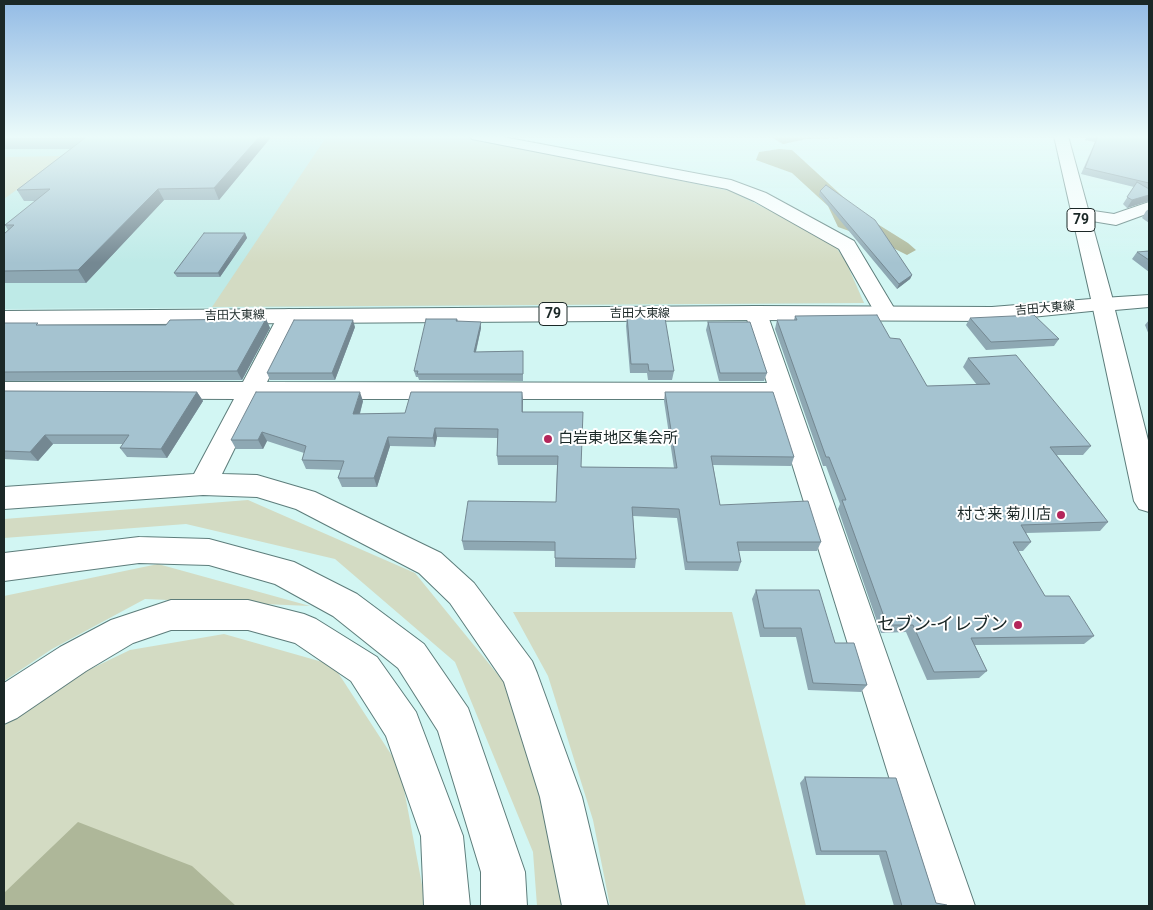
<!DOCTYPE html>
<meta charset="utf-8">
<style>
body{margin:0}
#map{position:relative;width:1153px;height:910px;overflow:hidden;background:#d2f6f3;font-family:Roboto,sans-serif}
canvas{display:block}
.frame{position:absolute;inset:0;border:5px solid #1b2827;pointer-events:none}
</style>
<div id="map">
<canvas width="1153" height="910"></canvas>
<div class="frame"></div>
</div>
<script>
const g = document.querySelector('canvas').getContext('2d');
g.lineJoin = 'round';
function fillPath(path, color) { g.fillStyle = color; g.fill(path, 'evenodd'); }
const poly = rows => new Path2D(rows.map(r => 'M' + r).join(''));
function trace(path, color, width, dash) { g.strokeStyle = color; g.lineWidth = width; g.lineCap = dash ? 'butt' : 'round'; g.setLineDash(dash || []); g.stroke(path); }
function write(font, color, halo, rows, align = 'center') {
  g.font = font + ' Roboto,"Noto Sans JP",sans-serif'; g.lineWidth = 4; g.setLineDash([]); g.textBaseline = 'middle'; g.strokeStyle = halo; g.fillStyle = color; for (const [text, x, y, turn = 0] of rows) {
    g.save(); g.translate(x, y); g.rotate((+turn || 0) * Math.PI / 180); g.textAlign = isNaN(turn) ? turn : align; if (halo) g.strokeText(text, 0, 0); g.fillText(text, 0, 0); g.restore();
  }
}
const built = poly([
 [4,136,462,136,730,191,744,197,836,247,846,262,864,303,4,309]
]);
const green = poly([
 [327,136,462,136,730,191,785,218,836,247,846,262,864,303,212,307],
 [63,156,4,199,4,157],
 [248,500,415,573,508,687,562,842,567,906,537,906,533,852,455,662,335,559,186,524,4,538,4,519],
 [158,564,310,606,145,599,52,649,4,681,4,596],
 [513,612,732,612,806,906,610,906,593,820,548,676],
 [224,634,333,665,400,768,426,906,4,906,4,726,55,686,130,650]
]);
const forest = poly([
 [770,136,840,136,838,138,806,139,783,144],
 [779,149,792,150,863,215,908,243,916,250,907,255,883,243,838,227,828,206,792,173,756,160,759,152],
 [78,822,192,866,236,906,4,906,4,893]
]);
const minor = poly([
 [470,136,498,136,731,180,766,193,854,241,897,313,894,318,886,320,878,318,839,249,754,201,727,189,477,140,472,139,470,136],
 [1149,202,1149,213,1116,225,1074,218,1071,214,1074,210,1080,209,1114,214,1149,202],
 [1149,295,1149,307,1115,310,1149,444,1149,512,1139,509,1134,501,1092,304,1095,299,1103,298,1149,295],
 [756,306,764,308,767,313,975,906,929,906,772,399,259,399,222,474,257,475,315,492,441,553,474,583,532,661,537,673,582,797,608,906,562,906,540,797,504,682,450,603,419,573,296,509,257,497,203,495,4,509,4,487,194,474,234,399,4,398,4,382,243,382,278,316,281,311,289,309,297,311,300,316,267,382,767,383,745,313,748,308,756,306]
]);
const major = poly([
 [1054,136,1068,136,1114,304,1111,309,992,321,756,320,4,325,4,311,756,306,992,307,1091,299,1054,136]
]);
const highway = poly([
 [139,537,209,539,294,562,357,594,424,644,468,708,473,722,525,872,527,906,481,906,481,872,438,731,398,668,333,616,275,584,209,565,139,563,4,581,4,553,139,537],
 [171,600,248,600,304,614,316,619,377,657,416,712,463,836,470,906,424,906,421,836,386,736,351,681,295,643,248,630,171,630,133,643,86,671,17,718,4,724,4,683,60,647,111,620,171,600]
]);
const wall = poly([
 [4,136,272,136,219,200,164,200,86,283,4,283,4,234,8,230,5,225,36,201,24,201,17,190,71,149,4,149],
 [1087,136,1149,136,1149,201,1127,208,1123,204,1134,187,1081,174,1095,142,1085,140],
 [820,191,912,275,910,279,897,289,819,195],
 [1149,209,1149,223,1142,218,1146,211],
 [245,233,247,238,220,277,177,277,174,273],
 [1149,251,1149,272,1132,259,1137,252],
 [627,316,674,371,672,380,648,380,647,373,630,373,626,326],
 [795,316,890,338,927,386,977,385,963,367,968,358,1091,446,1083,455,1057,455,1108,522,1100,531,1026,533,1031,542,1023,551,1018,551,1045,596,1094,636,1084,644,975,645,987,671,979,678,927,680,906,632,881,633,838,509,840,504,826,466,823,466,775,329,777,320,794,320],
 [970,318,1059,339,1054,346,986,350,966,325],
 [266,319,270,328,242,380,4,381,4,323,40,325,166,325],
 [457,319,458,321,481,328,476,352,523,351,523,381,419,380,418,377,416,377,414,371],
 [1149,320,1149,335,1145,325],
 [708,322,767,373,764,381,719,381,706,330],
 [355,327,335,380,270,380,267,373],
 [4,391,197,392,203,401,167,458,127,457,120,448,123,444,53,444,38,461,4,459],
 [522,392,523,412,582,467,674,468,664,401,665,392,794,457,791,466,713,465,720,505,821,542,817,551,738,551,741,562,738,571,685,570,677,518,633,516,636,559,635,568,555,567,555,551,464,550,462,541,556,502,557,465,498,465,497,456,498,438,437,437,435,447,390,446,377,487,342,487,338,478,341,470,306,469,302,460,304,453,267,441,263,449,236,449,231,440,363,401,360,414,405,413],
 [756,590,835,643,867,685,861,692,808,690,796,637,760,637,752,599],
 [805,777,896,778,936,903,947,906,894,906,879,855,816,855,800,783]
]);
const shadedWall = poly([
 [260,136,272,136,219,200,214,188],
 [158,189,164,200,86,283,78,270],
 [1149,195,1149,201,1127,208,1132,200],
 [245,233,247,238,220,277,218,273],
 [912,275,910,279,897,289,899,284],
 [266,319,270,328,242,380,237,371],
 [353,320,355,327,335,380,332,373],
 [481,322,481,328,474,359,474,352],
 [197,392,203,401,167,458,161,449],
 [360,392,363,401,357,423,353,414],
 [522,392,523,401,522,421],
 [435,428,437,437,435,447,433,438],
 [262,432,267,441,263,449,258,440],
 [45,435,53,444,38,461,30,452],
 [388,437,390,446,377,487,374,478]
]);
const building = poly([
 [4,136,260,136,214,188,158,189,78,270,4,271,4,234,14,225,5,225,50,189,17,190,85,138,4,139,4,136],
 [1098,136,1149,136,1149,183,1085,168,1098,136],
 [1137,182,1149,189,1149,195,1132,200,1127,197,1137,182],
 [826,185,875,220,912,275,899,284,820,191,826,185],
 [204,233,245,233,218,273,174,273,204,233],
 [1149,251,1149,260,1137,252,1149,251],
 [877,315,890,338,900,339,927,386,990,384,968,358,1016,355,1091,446,1050,447,1108,522,1021,525,1031,542,1013,542,1045,596,1069,596,1094,636,971,638,987,671,934,672,913,625,887,625,842,500,846,500,829,457,826,457,777,320,797,320,795,316,877,315],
 [1034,315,1059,339,991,342,970,318,1034,315],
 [627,316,662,316,662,318,665,318,674,371,649,371,648,364,631,364,627,316],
 [266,319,237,371,4,372,4,323,38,323,36,325,166,325,170,320,266,319],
 [426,319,457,319,456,321,481,322,474,352,523,351,523,374,417,374,418,371,414,371,426,319],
 [294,320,353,320,332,373,267,373,294,320],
 [708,322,750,322,767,373,720,373,708,322],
 [4,391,197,392,161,449,120,448,129,435,45,435,30,452,4,451,4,391],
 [256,392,360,392,353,414,405,413,411,392,522,392,522,412,583,412,581,467,677,468,665,392,773,392,794,457,711,456,720,505,808,501,821,542,737,542,741,562,687,562,679,509,632,507,636,559,555,558,555,542,462,541,468,501,556,502,558,456,497,456,498,429,435,428,433,438,388,437,374,478,338,478,344,461,302,460,306,446,262,432,258,440,231,440,256,392],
 [756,590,819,590,835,643,854,643,867,685,813,683,801,628,764,628,756,590],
 [805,777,896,778,936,903,947,905,947,906,902,906,886,851,821,851,805,777]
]);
const markers = [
 [548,439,5,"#b4265b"],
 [1061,515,5,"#b4265b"],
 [1018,625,5,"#b4265b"]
];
const farStreetnames = [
 ["吉田大東線",1045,309,-5],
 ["吉田大東線",640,314],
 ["吉田大東線",235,316,-1]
];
const shields = [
 [1081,220,28],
 [553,314,28]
];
const shieldNames = [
 ["79",1081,220],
 ["79",553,314]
];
const poiNames = [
 ["白岩東地区集会所",558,439],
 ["村さ来 菊川店",1051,515,"right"]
];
const nearPoinames = [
 ["セブン-イレブン",1008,625]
];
fillPath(built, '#beeae7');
fillPath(green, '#d3dbc3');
fillPath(forest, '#aeb799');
trace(minor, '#5d7d7b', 2);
trace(major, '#5d7d7b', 2);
trace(highway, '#5d7d7b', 2);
fillPath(minor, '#fff');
fillPath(major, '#fff');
fillPath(highway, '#fff');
fillPath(wall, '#8ea8b3');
fillPath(shadedWall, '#748892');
fillPath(building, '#a5c3d0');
trace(building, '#748892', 1);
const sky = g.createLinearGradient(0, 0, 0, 263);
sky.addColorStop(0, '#93bbe5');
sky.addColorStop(0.52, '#ebfbfa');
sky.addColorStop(1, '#ebfbfa00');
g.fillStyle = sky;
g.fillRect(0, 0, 1153, 263);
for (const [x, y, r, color] of markers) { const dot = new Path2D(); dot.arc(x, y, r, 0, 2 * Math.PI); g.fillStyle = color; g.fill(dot); trace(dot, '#fff', 2); }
write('12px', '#1b2827', '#fff', farStreetnames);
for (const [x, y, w] of shields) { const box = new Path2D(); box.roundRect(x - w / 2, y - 11.5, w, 23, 4); g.fillStyle = '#fff'; g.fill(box); trace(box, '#1b2827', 1); }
write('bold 14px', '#1b2827', null, shieldNames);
write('15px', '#1b2827', '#fff', poiNames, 'left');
write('18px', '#1b2827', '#fff', nearPoinames, 'right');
</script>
